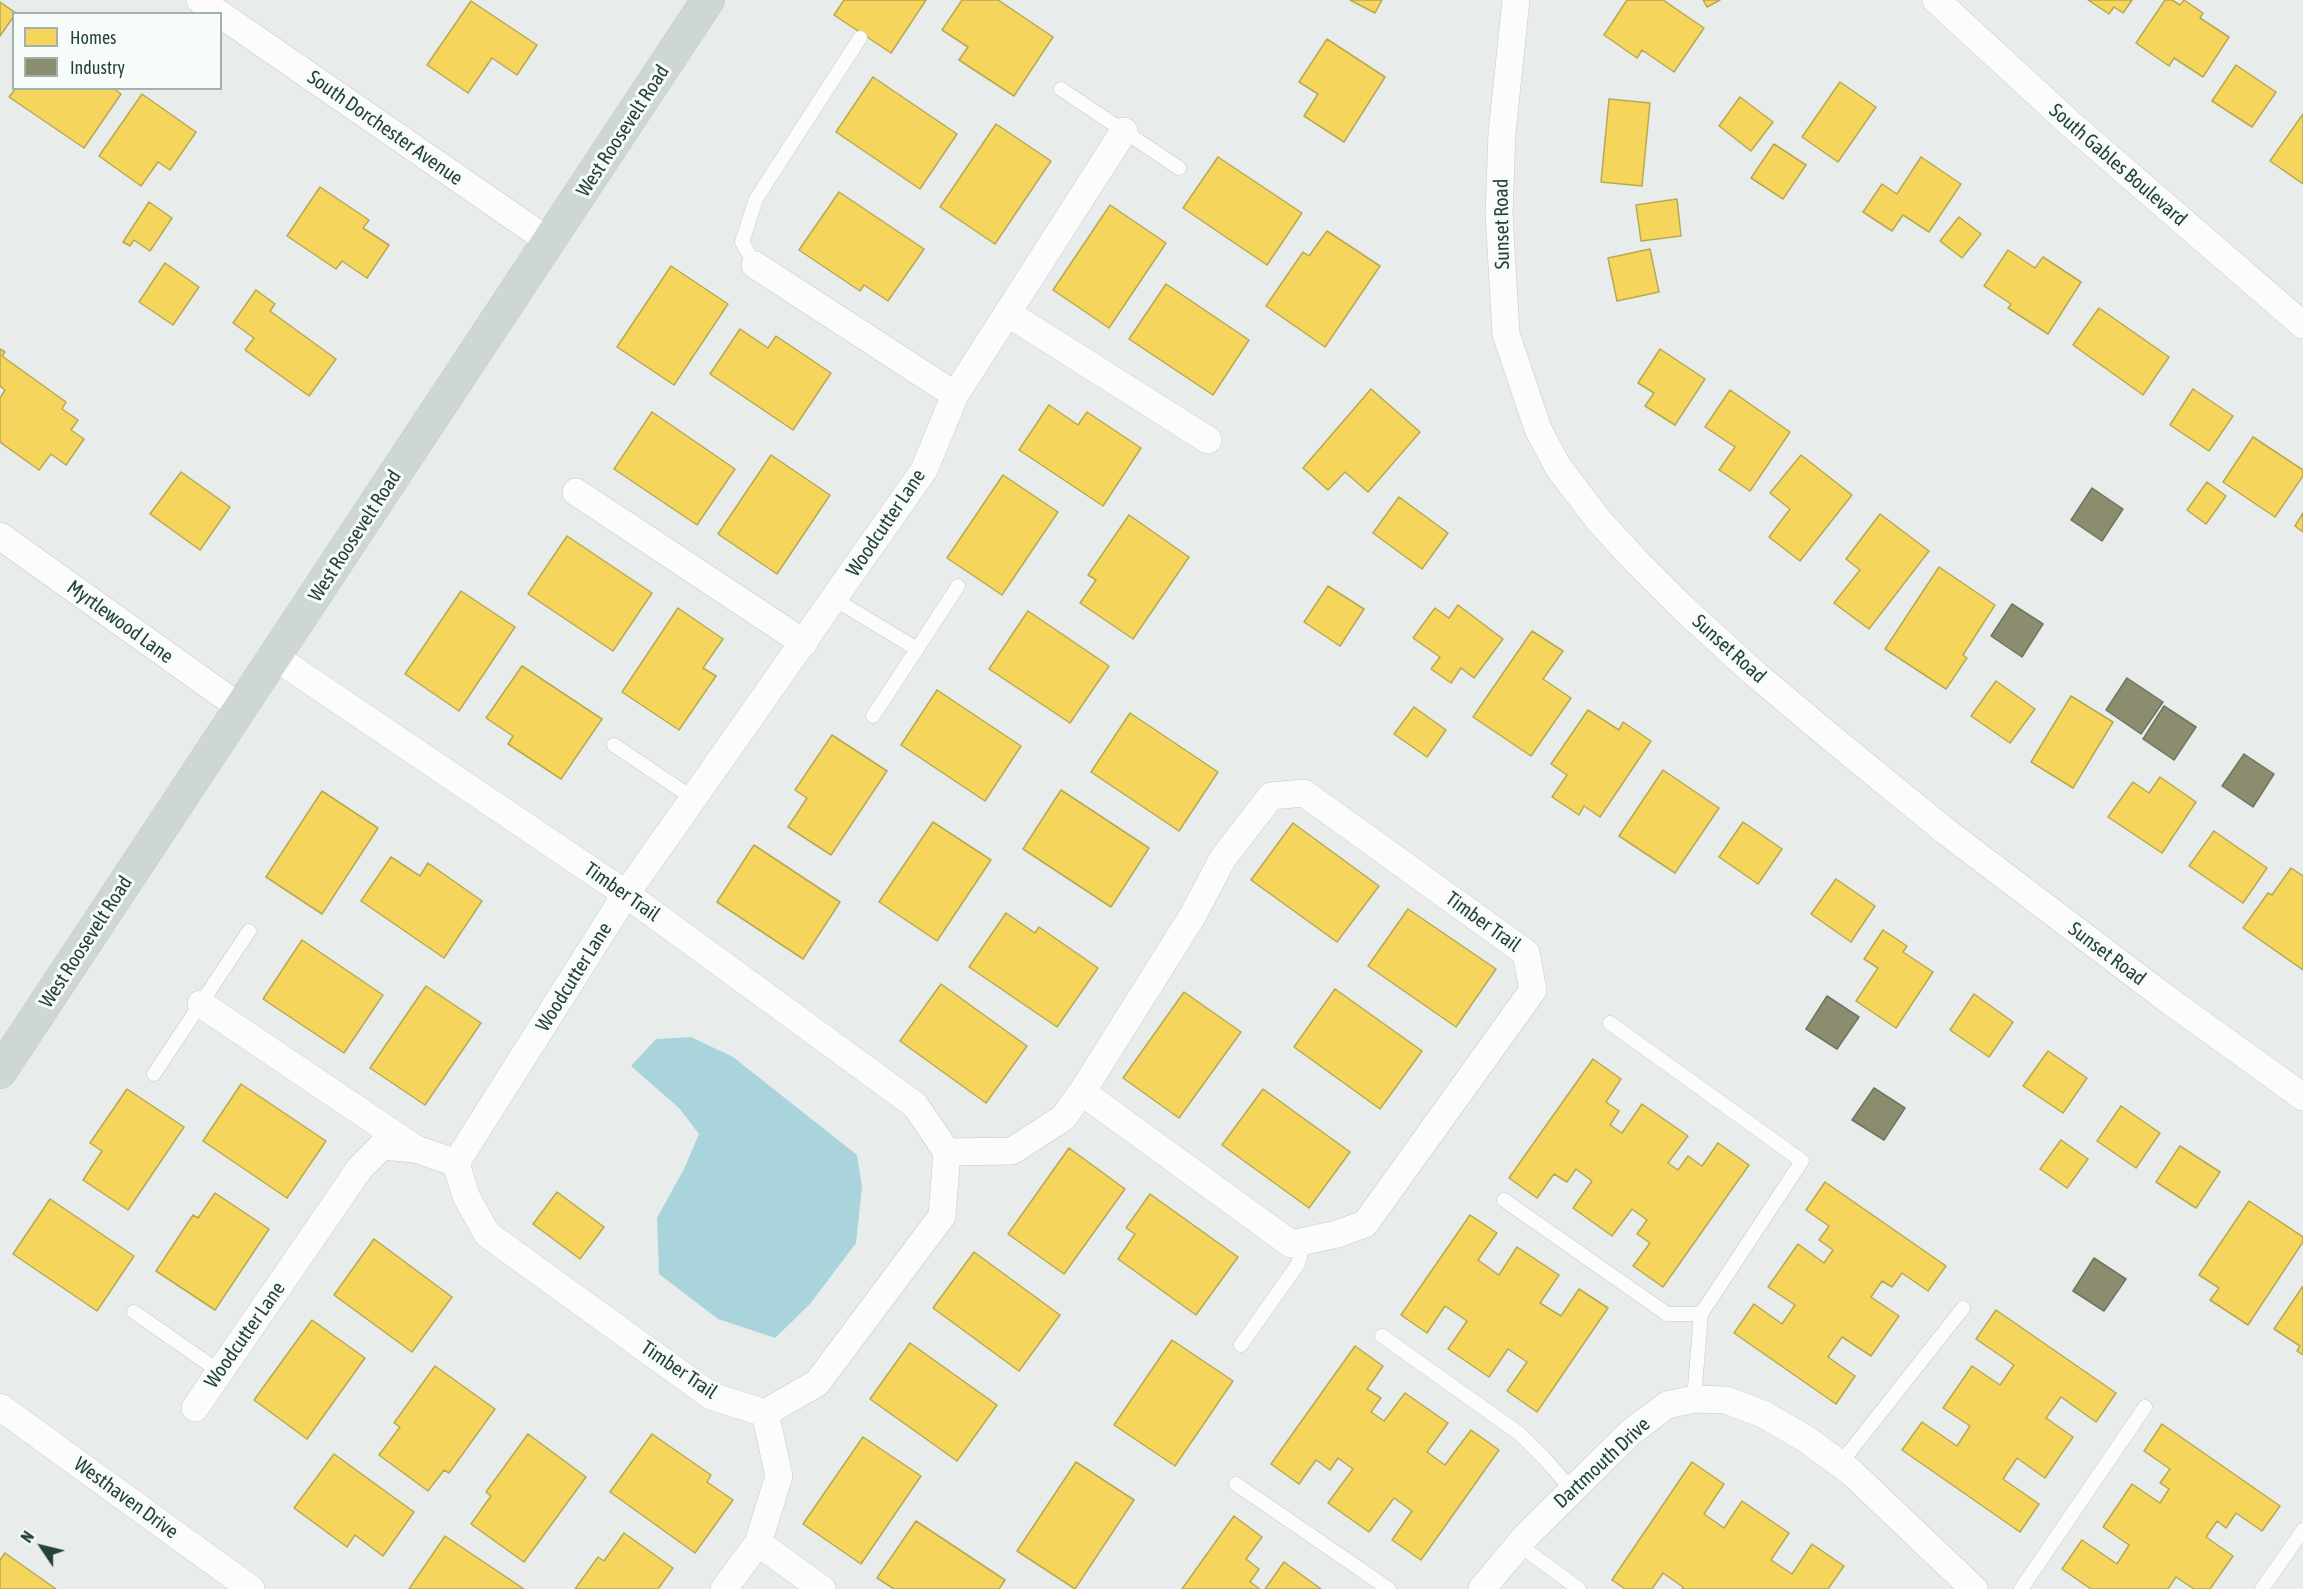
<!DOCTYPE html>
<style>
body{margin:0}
#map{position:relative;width:2303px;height:1589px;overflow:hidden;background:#e8edeb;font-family:"Asap Condensed",sans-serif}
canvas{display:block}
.legend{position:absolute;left:12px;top:12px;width:210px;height:78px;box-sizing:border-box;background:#f7fbf9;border:2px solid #a3b1ad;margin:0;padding:8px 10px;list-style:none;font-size:18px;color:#24423a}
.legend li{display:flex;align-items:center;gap:12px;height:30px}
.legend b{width:30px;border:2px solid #a3b1ad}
.north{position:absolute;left:12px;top:1517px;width:60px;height:60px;-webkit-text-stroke:4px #f7fbf9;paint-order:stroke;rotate:305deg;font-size:16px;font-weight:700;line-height:24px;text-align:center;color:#24423a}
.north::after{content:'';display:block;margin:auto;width:21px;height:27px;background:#24423a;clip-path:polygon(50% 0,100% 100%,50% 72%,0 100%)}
</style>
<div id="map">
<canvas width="2303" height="1589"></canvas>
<ul class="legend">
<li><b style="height:16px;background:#f6d55c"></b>Homes</li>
<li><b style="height:16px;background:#8c8c6e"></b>Industry</li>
</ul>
<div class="north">N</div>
</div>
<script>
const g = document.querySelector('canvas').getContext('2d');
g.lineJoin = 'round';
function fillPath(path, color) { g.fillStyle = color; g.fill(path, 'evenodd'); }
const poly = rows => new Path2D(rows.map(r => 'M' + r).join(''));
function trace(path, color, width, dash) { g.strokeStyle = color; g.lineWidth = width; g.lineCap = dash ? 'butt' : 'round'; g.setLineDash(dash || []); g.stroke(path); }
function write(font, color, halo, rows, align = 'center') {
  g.font = font + ' "Asap Condensed",sans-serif'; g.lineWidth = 6; g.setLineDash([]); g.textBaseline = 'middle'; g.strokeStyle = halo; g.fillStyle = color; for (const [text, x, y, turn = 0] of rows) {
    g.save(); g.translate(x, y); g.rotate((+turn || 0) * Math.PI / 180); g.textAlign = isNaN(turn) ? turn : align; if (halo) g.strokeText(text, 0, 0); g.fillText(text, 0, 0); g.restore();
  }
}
const water = poly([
 [691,1037,733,1057,857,1155,862,1187,856,1243,810,1304,775,1338,718,1319,659,1274,657,1218,684,1169,699,1134,679,1108,631,1066,656,1039]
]);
const homes = poly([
 [844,0,926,0,891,53,834,15,844,0],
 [962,0,998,0,1053,37,1014,96,959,60,968,47,942,30,962,0],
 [1350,0,1382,0,1375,13,1350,0],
 [1627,0,1663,0,1704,28,1674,72,1642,50,1637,58,1604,35,1627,0],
 [1703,0,1720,0,1707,7,1703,0],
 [2088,0,2132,0,2123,13,2114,7,2109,14,2088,0],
 [2165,0,2172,0,2180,5,2184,0,2203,13,2200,18,2229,37,2203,77,2174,58,2169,66,2136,43,2165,0],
 [471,1,537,45,517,75,492,58,468,93,427,65,471,1],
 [0,2,16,13,0,36,0,2],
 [1327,39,1385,77,1344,142,1304,116,1318,94,1299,82,1327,39],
 [2236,65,2276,92,2252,127,2212,101,2236,65],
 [873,77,957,134,920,189,836,132,873,77],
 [1840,82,1876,107,1838,162,1802,137,1840,82],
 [16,88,113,88,121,94,84,148,9,97,16,88],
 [142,94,196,132,170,170,158,162,141,186,99,156,142,94],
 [1740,97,1773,122,1751,151,1719,126,1740,97],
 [1609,99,1650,103,1642,186,1601,182,1609,99],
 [2303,114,2303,184,2270,161,2303,114],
 [996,124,1051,161,995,244,940,207,996,124],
 [1774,144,1806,165,1783,199,1751,178,1774,144],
 [1218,157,1302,213,1267,265,1183,208,1218,157],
 [1921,157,1961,184,1929,232,1903,215,1892,231,1863,212,1882,184,1897,194,1921,157],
 [320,187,369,220,363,228,389,245,367,278,342,261,336,269,287,236,320,187],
 [839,192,924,249,888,301,864,285,860,291,799,250,839,192],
 [1677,199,1681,236,1641,241,1636,205,1677,199],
 [149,202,172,218,150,251,134,240,130,246,123,242,149,202],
 [1110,205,1166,243,1109,328,1053,290,1110,205],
 [1959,217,1981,234,1962,258,1940,241,1959,217],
 [1327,231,1380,266,1325,347,1266,306,1303,252,1309,256,1327,231],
 [1650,249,1659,292,1617,301,1608,258,1650,249],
 [2008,250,2035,268,2043,257,2081,282,2048,334,2008,308,2011,304,1984,286,2008,250],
 [165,263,199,287,173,325,139,302,165,263],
 [671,266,728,304,674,385,617,347,671,266],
 [1166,284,1249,340,1213,395,1129,339,1166,284],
 [256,290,275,304,270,311,336,359,309,396,245,350,254,338,233,323,256,290],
 [2099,308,2169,357,2143,395,2073,345,2099,308],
 [740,329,768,348,776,336,831,373,793,430,710,374,740,329],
 [0,349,5,352,2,356,66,402,62,409,78,420,71,430,84,439,66,465,51,454,39,470,0,442,0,398,5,390,0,386,0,349],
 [1660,349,1705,379,1675,425,1645,406,1654,393,1638,383,1660,349],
 [1371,389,1420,432,1368,492,1345,472,1328,490,1303,468,1371,389],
 [2193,389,2233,416,2209,451,2170,425,2193,389],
 [1730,390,1790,432,1750,491,1719,470,1735,447,1705,427,1730,390],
 [1049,405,1078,425,1087,412,1141,448,1103,506,1019,450,1049,405],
 [652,412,735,469,697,525,614,469,652,412],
 [2253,437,2303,470,2303,476,2275,517,2223,482,2253,437],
 [771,455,830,495,777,574,718,534,771,455],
 [1801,455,1852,495,1800,561,1769,537,1790,509,1770,493,1801,455],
 [181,472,230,507,200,550,150,514,181,472],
 [1003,475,1058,512,1002,595,947,558,1003,475],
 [2207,482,2226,496,2206,524,2187,510,2207,482],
 [1399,497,1448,533,1422,569,1373,533,1399,497],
 [2303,513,2303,532,2295,526,2303,513],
 [1880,514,1929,551,1869,629,1834,603,1860,570,1846,559,1880,514],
 [1129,515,1189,557,1133,639,1080,603,1096,580,1088,575,1129,515],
 [567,536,652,593,613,651,528,594,567,536],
 [1939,567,1995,605,1963,655,1967,658,1946,689,1885,649,1939,567],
 [1328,586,1364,609,1340,646,1304,622,1328,586],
 [461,591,515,627,459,711,405,674,461,591],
 [1458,605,1503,639,1474,678,1461,668,1451,683,1431,669,1440,657,1413,638,1435,608,1449,618,1458,605],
 [678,608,723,639,703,668,716,676,679,730,622,692,678,608],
 [1028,611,1109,666,1070,723,989,669,1028,611],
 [1532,631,1563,651,1543,679,1571,698,1531,756,1473,717,1532,631],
 [522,666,602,719,561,779,508,744,513,736,486,718,522,666],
 [1996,681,2035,709,2010,743,1971,716,1996,681],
 [937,690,1021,746,985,801,901,745,937,690],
 [2071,696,2113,722,2073,788,2031,762,2071,696],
 [1414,707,1446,730,1427,757,1394,734,1414,707],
 [1588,710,1619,730,1623,722,1651,741,1600,817,1584,806,1579,815,1552,797,1567,775,1551,764,1588,710],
 [1130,713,1218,772,1179,831,1091,772,1130,713],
 [832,735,887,771,831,855,788,827,807,798,795,790,832,735],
 [1663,770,1719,808,1675,873,1619,836,1663,770],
 [2160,777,2196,802,2162,853,2108,817,2133,782,2149,793,2160,777],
 [1061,790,1149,848,1111,907,1023,849,1061,790],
 [322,791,378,828,322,914,266,877,322,791],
 [933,822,991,860,937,941,879,902,933,822],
 [1743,822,1782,849,1758,884,1719,857,1743,822],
 [1293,823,1379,886,1337,942,1251,880,1293,823],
 [2214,831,2267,868,2243,903,2189,866,2214,831],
 [754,845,840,902,803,959,717,902,754,845],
 [391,857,420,876,428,863,482,901,444,958,361,901,391,857],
 [2291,868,2303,876,2303,970,2243,928,2268,893,2272,895,2291,868],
 [1836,879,1875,906,1851,942,1811,914,1836,879],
 [1408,909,1496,969,1456,1027,1368,966,1408,909],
 [1006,913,1035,933,1039,927,1098,968,1057,1027,969,967,1006,913],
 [1883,930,1907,946,1903,952,1933,972,1896,1028,1856,1001,1878,968,1864,959,1883,930],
 [302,940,383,995,344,1053,263,999,302,940],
 [941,984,1027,1046,986,1103,900,1041,941,984],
 [426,986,481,1023,425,1105,370,1068,426,986],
 [1335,989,1422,1051,1380,1109,1294,1047,1335,989],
 [1184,992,1241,1032,1179,1118,1123,1078,1184,992],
 [1974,994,2013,1022,1989,1057,1950,1030,1974,994],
 [2048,1051,2087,1078,2063,1113,2023,1086,2048,1051],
 [1593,1059,1621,1079,1606,1102,1619,1111,1610,1125,1622,1133,1642,1104,1688,1136,1668,1163,1678,1170,1688,1156,1702,1166,1718,1143,1749,1165,1663,1287,1633,1266,1650,1243,1637,1234,1647,1220,1632,1209,1612,1236,1573,1208,1592,1181,1576,1169,1567,1182,1554,1174,1537,1198,1509,1178,1593,1059],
 [241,1084,326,1141,287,1198,203,1141,241,1084],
 [127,1089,184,1127,128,1210,83,1180,102,1151,90,1143,127,1089],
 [1263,1089,1350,1152,1309,1208,1222,1145,1263,1089],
 [2121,1106,2160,1133,2136,1168,2097,1141,2121,1106],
 [2061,1140,2088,1159,2067,1188,2040,1169,2061,1140],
 [2180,1146,2220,1172,2196,1208,2156,1182,2180,1146],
 [1069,1148,1125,1189,1064,1274,1008,1234,1069,1148],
 [1825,1182,1946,1266,1928,1291,1902,1273,1892,1287,1882,1281,1871,1297,1899,1316,1871,1356,1842,1337,1828,1357,1855,1376,1836,1404,1734,1333,1754,1304,1782,1324,1795,1305,1768,1287,1798,1244,1824,1263,1833,1250,1819,1240,1829,1226,1806,1210,1825,1182],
 [557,1192,604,1227,580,1259,533,1224,557,1192],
 [215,1193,269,1229,215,1310,156,1271,193,1215,198,1218,215,1193],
 [1150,1194,1238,1257,1196,1315,1118,1259,1135,1234,1126,1228,1150,1194],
 [50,1199,134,1256,97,1311,13,1254,50,1199],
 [2249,1201,2303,1237,2303,1242,2248,1325,2210,1300,2219,1288,2199,1275,2249,1201],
 [1470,1215,1497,1233,1478,1260,1499,1275,1517,1247,1559,1275,1540,1303,1561,1316,1579,1289,1608,1308,1537,1412,1507,1391,1527,1362,1508,1349,1489,1377,1448,1349,1467,1321,1445,1306,1427,1333,1401,1315,1470,1215],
 [374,1239,452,1297,412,1352,334,1295,374,1239],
 [974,1252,1060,1315,1019,1371,933,1308,974,1252],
 [2303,1286,2303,1355,2297,1351,2300,1346,2274,1329,2303,1286],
 [1996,1310,2116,1393,2096,1422,2061,1397,2046,1418,2073,1437,2045,1478,2017,1458,2003,1479,2039,1504,2020,1532,1902,1450,1922,1422,1957,1446,1970,1426,1943,1408,1972,1366,2000,1385,2014,1365,1976,1339,1996,1310],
 [312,1320,365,1358,307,1439,254,1400,312,1320],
 [1172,1340,1233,1381,1175,1466,1114,1425,1172,1340],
 [910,1343,997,1405,957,1461,870,1399,910,1343],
 [1355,1346,1383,1366,1367,1389,1381,1398,1371,1412,1384,1421,1405,1393,1448,1423,1427,1452,1445,1465,1471,1430,1499,1450,1421,1560,1392,1540,1412,1511,1394,1498,1369,1532,1328,1503,1353,1469,1338,1458,1330,1470,1316,1460,1299,1484,1271,1464,1355,1346],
 [435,1366,495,1409,449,1473,444,1470,428,1491,379,1455,400,1427,394,1423,435,1366],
 [2162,1424,2280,1506,2262,1531,2236,1513,2226,1528,2217,1521,2206,1537,2233,1556,2210,1589,2194,1589,2176,1577,2168,1589,2091,1589,2062,1569,2082,1540,2117,1564,2129,1545,2103,1527,2132,1484,2160,1503,2169,1489,2160,1483,2170,1469,2144,1451,2162,1424],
 [528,1434,586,1477,524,1562,471,1524,491,1496,486,1492,528,1434],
 [652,1434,711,1475,707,1482,733,1500,695,1553,610,1492,652,1434],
 [863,1437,921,1476,861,1564,803,1524,863,1437],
 [334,1454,414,1512,383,1556,355,1535,347,1547,294,1508,334,1454],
 [1076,1462,1134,1500,1075,1589,1017,1551,1076,1462],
 [1692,1462,1724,1484,1704,1514,1724,1528,1742,1501,1789,1533,1771,1560,1792,1574,1812,1544,1844,1566,1828,1589,1682,1589,1683,1587,1663,1573,1652,1589,1625,1589,1612,1580,1692,1462],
 [1234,1516,1262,1537,1246,1559,1259,1569,1250,1582,1260,1589,1182,1589,1234,1516],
 [916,1521,1005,1580,999,1589,894,1589,877,1578,916,1521],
 [624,1533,673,1568,658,1589,575,1589,598,1557,604,1561,624,1533],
 [445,1536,524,1589,409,1589,445,1536],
 [5,1553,56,1589,0,1589,0,1560,5,1553],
 [1284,1562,1321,1589,1265,1589,1284,1562]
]);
const industry = poly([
 [2092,488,2123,509,2102,541,2071,520,2092,488],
 [2012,604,2043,624,2022,657,1991,636,2012,604],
 [2127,678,2163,702,2141,734,2106,710,2127,678],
 [2164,706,2196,727,2174,760,2143,739,2164,706],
 [2244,754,2274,774,2253,807,2222,786,2244,754],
 [1827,996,1859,1017,1837,1049,1806,1029,1827,996],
 [1874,1088,1905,1108,1884,1140,1852,1120,1874,1088],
 [2094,1258,2126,1279,2104,1311,2073,1291,2094,1258]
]);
const service = poly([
 [1061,89,1179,168],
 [755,265,742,242,756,199,860,38],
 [834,599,917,649,873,716],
 [917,649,958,586],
 [614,745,694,799],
 [1610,1023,1802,1161,1701,1314,1694,1399],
 [154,1074,249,931],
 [1504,1200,1667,1314,1701,1314],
 [134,1312,220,1372],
 [1382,1336,1520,1434,1545,1459,1572,1490],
 [1241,1345,1298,1264,1304,1241],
 [1840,1464,1963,1308],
 [1236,1484,1389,1589],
 [1519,1545,1579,1589],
 [2021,1589,2145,1407],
 [2262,1589,2303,1530]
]);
const minor = poly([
 [200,0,219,14],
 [1516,0,1502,133,1499,214,1506,334,1538,429,1558,467,1600,522,1636,561,1684,609,1753,672,1823,731,1944,830,2163,996,2303,1097],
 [1936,0,2074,127,2303,325],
 [220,14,550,242],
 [755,265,955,395],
 [1009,314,1208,440],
 [576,492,804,643],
 [0,536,241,708],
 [275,657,626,894,915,1105,947,1152,942,1216,817,1383,765,1413,711,1396,487,1234,466,1196,456,1163],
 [201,1004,416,1149,456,1163,626,894,924,470,955,395,1124,131],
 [947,1152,1012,1151,1063,1118,1082,1092,1291,1244,1337,1234,1365,1224,1533,990,1526,953,1304,793,1271,796,1223,858,1193,915,1082,1092],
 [0,1407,251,1589],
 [195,1408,360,1168,382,1146,415,1149],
 [765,1413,779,1476,758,1543,822,1589],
 [724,1589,758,1543],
 [1482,1589,1527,1535,1631,1432,1667,1405,1694,1399,1726,1400,1763,1414,1806,1439,1851,1472,1974,1589]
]);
const primary = poly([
 [0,1072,708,0]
]);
const streetNames = [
 ["South Dorchester Avenue",385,128,35],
 ["West Roosevelt Road",623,131,-57],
 ["South Gables Boulevard",2118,165,41],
 ["Sunset Road",1502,224,-91],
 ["Woodcutter Lane",886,523,-56],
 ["West Roosevelt Road",355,536,-57],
 ["Myrtlewood Lane",120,622,36],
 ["Sunset Road",1729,649,42],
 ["Timber Trail",622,892,35],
 ["Timber Trail",1483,922,36],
 ["West Roosevelt Road",86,942,-57],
 ["Sunset Road",2107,954,37],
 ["Woodcutter Lane",574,977,-58],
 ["Woodcutter Lane",245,1335,-55],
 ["Timber Trail",679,1370,34],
 ["Dartmouth Drive",1602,1463,-43],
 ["Westhaven Drive",126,1498,36]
];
fillPath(water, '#a9d4db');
fillPath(homes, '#f6d55c');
trace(homes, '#b7a952', 1.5);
fillPath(industry, '#8c8c6e');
trace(industry, '#6d765e', 1.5);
trace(service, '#c5cac8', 15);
trace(minor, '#c5cac8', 28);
trace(primary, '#c3ccc9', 34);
trace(service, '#fcfcfc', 14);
trace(minor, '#fcfcfc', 27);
trace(primary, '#cfd7d5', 33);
write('20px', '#24423a', '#f7fbf9', streetNames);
</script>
